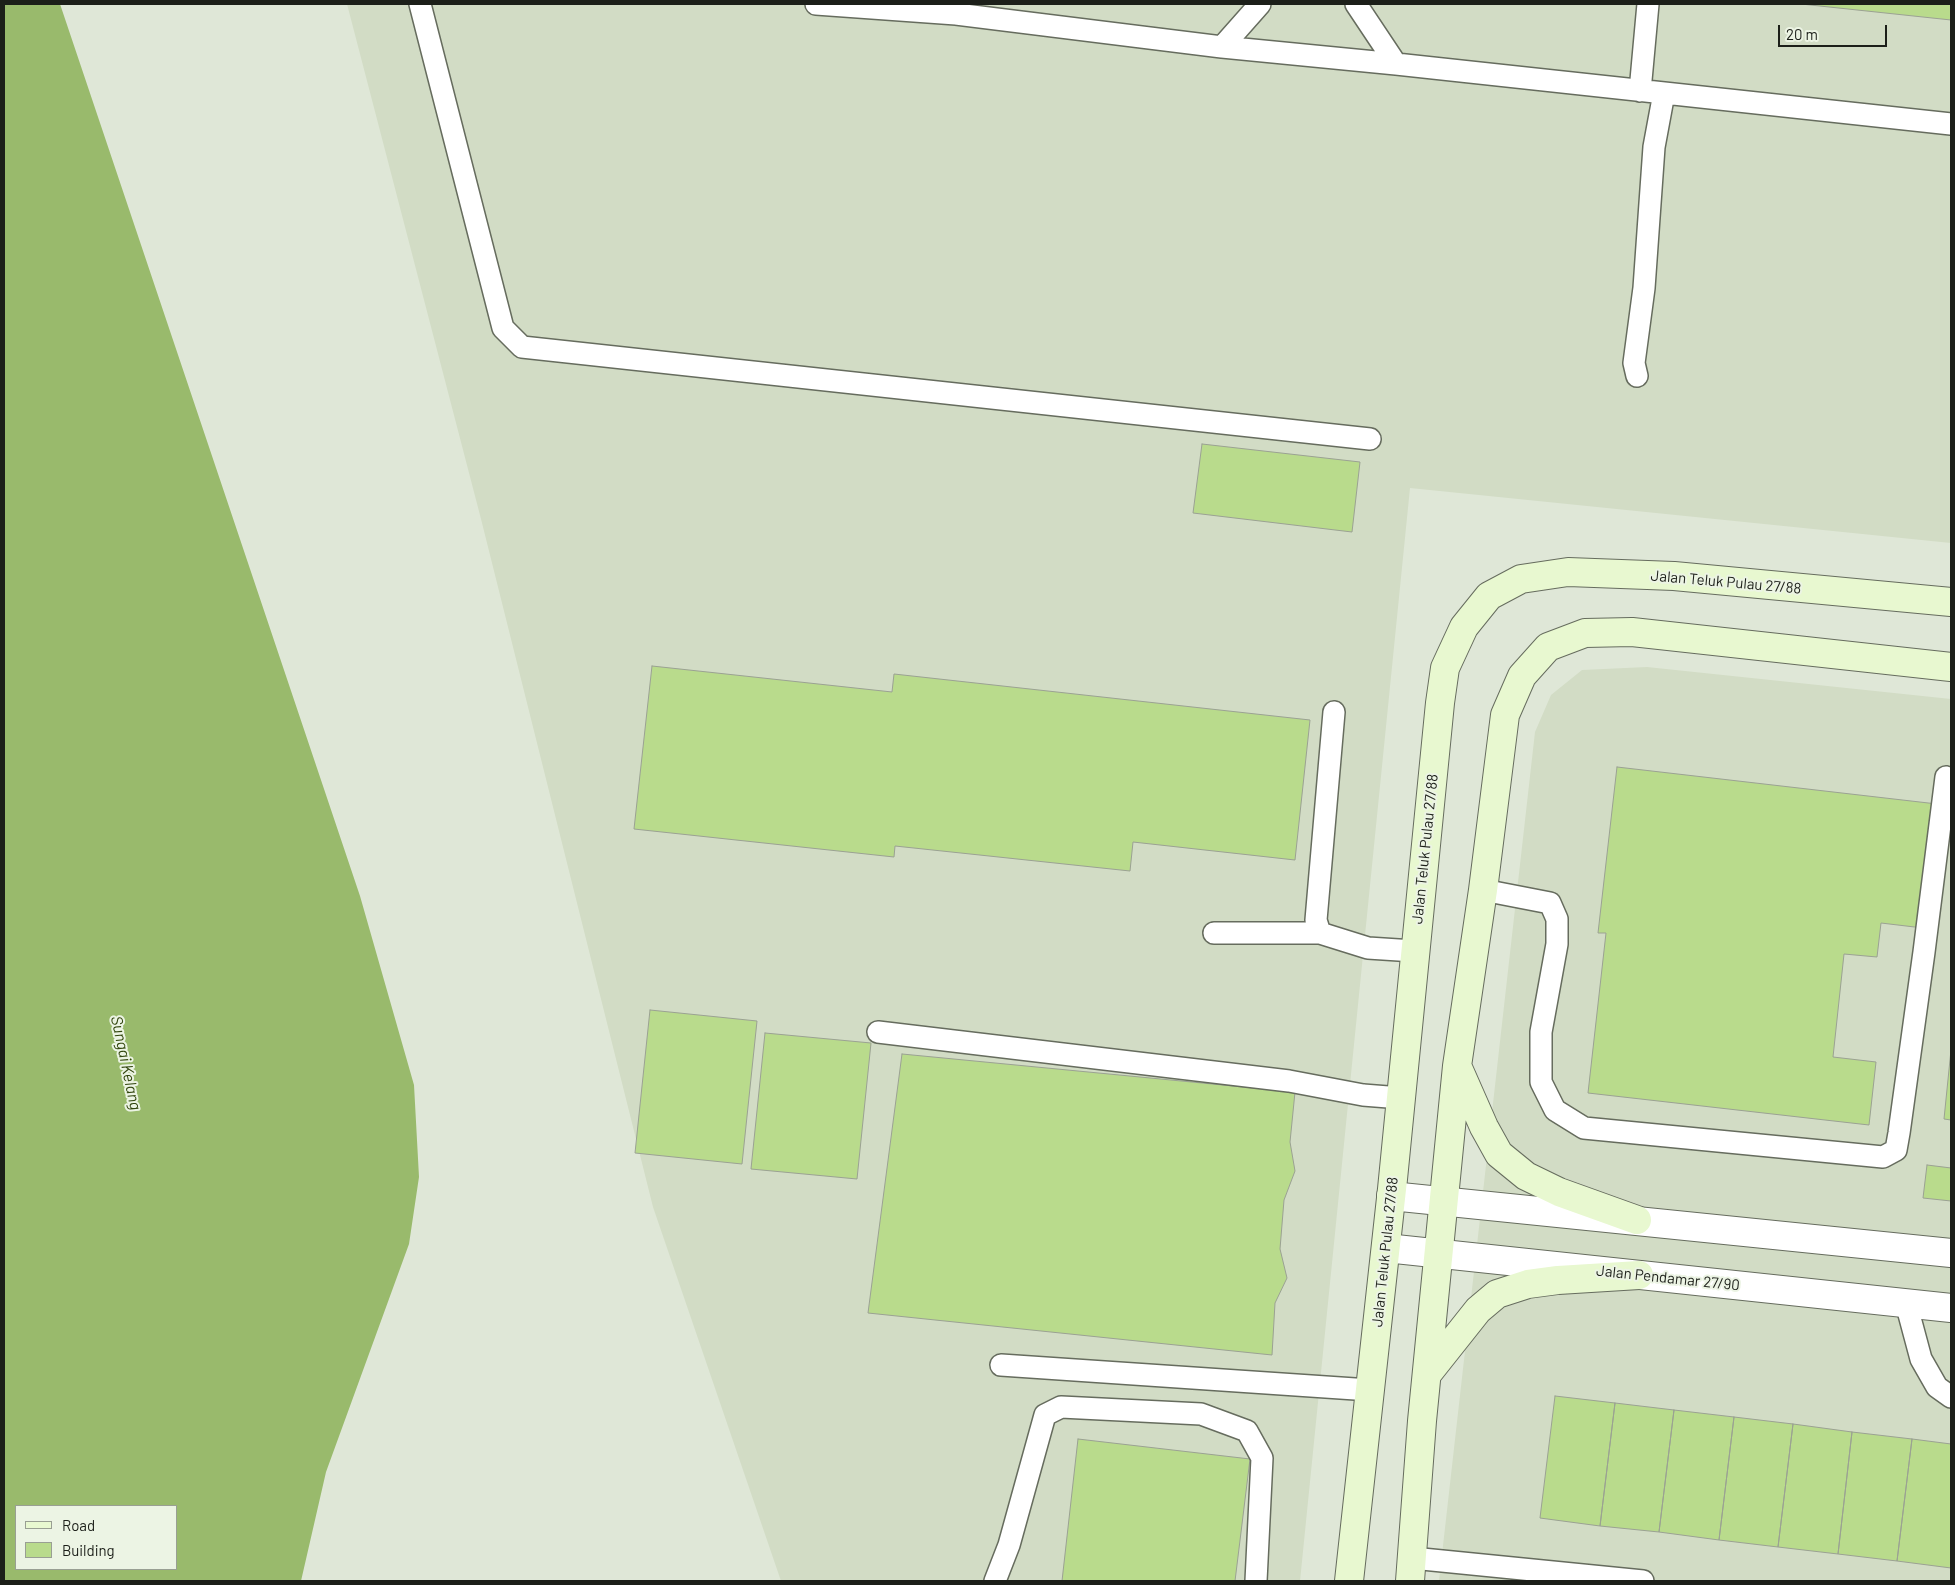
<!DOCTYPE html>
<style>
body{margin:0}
#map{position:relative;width:1955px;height:1585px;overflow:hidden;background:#dfe7d7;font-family:Barlow,sans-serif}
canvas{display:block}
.frame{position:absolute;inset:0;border:5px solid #1c1f19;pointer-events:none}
.legend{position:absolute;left:15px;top:1505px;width:162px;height:65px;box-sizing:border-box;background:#ecf4e4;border:1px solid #999f93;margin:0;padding:6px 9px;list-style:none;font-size:15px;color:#1c1f19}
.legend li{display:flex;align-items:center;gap:10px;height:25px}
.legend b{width:25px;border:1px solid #999f93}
.scale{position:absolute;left:1778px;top:25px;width:109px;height:22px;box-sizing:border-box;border:2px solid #1c1f19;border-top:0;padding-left:6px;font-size:15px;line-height:18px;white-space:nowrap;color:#1c1f19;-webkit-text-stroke:4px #ecf4e4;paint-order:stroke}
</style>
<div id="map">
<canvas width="1955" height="1585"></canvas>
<div class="frame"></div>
<ul class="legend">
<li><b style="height:6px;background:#e8f8d0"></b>Road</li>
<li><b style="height:14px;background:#b9db8c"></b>Building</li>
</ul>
<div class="scale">20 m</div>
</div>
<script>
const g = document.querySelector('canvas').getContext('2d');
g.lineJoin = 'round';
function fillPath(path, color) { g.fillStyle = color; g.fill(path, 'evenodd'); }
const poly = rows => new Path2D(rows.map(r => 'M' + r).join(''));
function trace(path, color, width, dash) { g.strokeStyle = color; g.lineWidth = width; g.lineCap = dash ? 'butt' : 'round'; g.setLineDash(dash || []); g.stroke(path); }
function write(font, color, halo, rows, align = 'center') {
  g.font = font + ' Barlow,sans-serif'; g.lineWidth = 4; g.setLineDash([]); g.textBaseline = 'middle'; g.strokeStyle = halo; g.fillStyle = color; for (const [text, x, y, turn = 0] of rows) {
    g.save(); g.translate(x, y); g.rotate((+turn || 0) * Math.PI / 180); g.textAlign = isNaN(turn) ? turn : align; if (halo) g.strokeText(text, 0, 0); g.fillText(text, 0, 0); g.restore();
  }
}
const built = poly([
 [347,4,1951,4,1951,543,1410,488,1300,1581,781,1581,653,1207,481,519],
 [1647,667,1951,699,1951,1581,1439,1581,1535,732,1551,695,1582,670]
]);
const forest = poly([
 [4,4,60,4,360,896,414,1085,419,1177,409,1244,326,1472,301,1581,4,1581],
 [16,1506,176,1506,176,1569,16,1569]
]);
const building = poly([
 [1801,4,1951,4,1951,20,1801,4],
 [1202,444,1360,462,1352,532,1193,513,1202,444],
 [652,666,892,692,894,674,1310,720,1295,860,1133,842,1130,871,895,846,894,857,634,829,652,666],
 [1617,767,1937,804,1923,928,1881,923,1877,957,1844,954,1833,1057,1876,1062,1869,1125,1588,1093,1606,933,1598,933,1617,767],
 [650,1010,757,1021,742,1164,635,1153,650,1010],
 [765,1033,871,1043,857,1179,751,1169,765,1033],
 [1951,1050,1951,1120,1944,1119,1951,1050],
 [902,1054,1295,1092,1290,1142,1295,1171,1284,1200,1280,1249,1287,1278,1275,1303,1272,1355,868,1313,902,1054],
 [1927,1165,1951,1168,1951,1201,1923,1198,1927,1165],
 [1555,1396,1615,1403,1600,1526,1540,1518,1555,1396],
 [1615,1403,1674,1410,1659,1532,1600,1526,1615,1403],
 [1674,1410,1734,1417,1719,1540,1659,1532,1674,1410],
 [1734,1417,1793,1424,1778,1547,1719,1540,1734,1417],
 [1793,1424,1852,1432,1838,1554,1778,1547,1793,1424],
 [1852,1432,1912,1439,1897,1561,1838,1554,1852,1432],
 [1078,1439,1250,1459,1235,1581,1062,1581,1078,1439],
 [1912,1439,1951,1444,1951,1568,1897,1561,1912,1439]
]);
const lane = poly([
 [420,4,503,328,522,347,1370,439],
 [816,4,956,14,1222,47,1396,64,1951,124],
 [1356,4,1396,64],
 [1222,47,1260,4],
 [1640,91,1648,4],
 [1637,376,1634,363,1644,288,1654,147,1664,93],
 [1334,712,1316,920,1320,933,1368,948,1414,951],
 [1483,890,1550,903,1557,919,1557,944,1541,1032,1541,1082,1555,1110,1584,1128,1883,1157,1896,1150,1899,1133,1924,952,1946,777],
 [1214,933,1320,933],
 [878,1032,1289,1081,1363,1095,1401,1098],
 [1906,1303,1921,1359,1937,1387,1951,1397],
 [1001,1365,1370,1390],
 [1412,1558,1643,1581],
 [995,1581,1009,1545,1045,1415,1061,1407,1201,1414,1247,1431,1262,1458,1256,1581]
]);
const street = poly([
 [1391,1196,1951,1253],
 [1386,1248,1951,1308]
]);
const secondary = poly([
 [1458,1068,1484,1127,1499,1154,1526,1176,1559,1192,1637,1220],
 [1428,1373,1478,1310,1497,1294,1528,1284,1558,1280,1639,1275],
 [1349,1581,1392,1189,1440,703,1445,668,1464,627,1489,596,1521,579,1568,572,1674,576,1951,602],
 [1410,1581,1422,1421,1457,1066,1483,890,1505,715,1522,676,1548,647,1585,633,1632,632,1951,667]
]);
const streetNames = [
 ["Jalan Teluk Pulau 27/88",1726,582,5],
 ["Jalan Teluk Pulau 27/88",1425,849,-84],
 ["Jalan Teluk Pulau 27/88",1385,1252,-84],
 ["Jalan Pendamar 27/90",1668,1278,6]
];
const waterNames = [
 ["Sungai Kelang",126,1063,78]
];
fillPath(built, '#d2dcc5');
fillPath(forest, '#99ba6c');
fillPath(building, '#b9db8c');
trace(building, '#9ba293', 1);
trace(lane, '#666c5e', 24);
trace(street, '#666c5e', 30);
trace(secondary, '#666c5e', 30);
trace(lane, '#fff', 21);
trace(street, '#fff', 28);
trace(secondary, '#e8f8d0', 28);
write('15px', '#1c1f19', '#ecf4e4', streetNames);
write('italic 16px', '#32460e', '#ecf4e4', waterNames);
</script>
